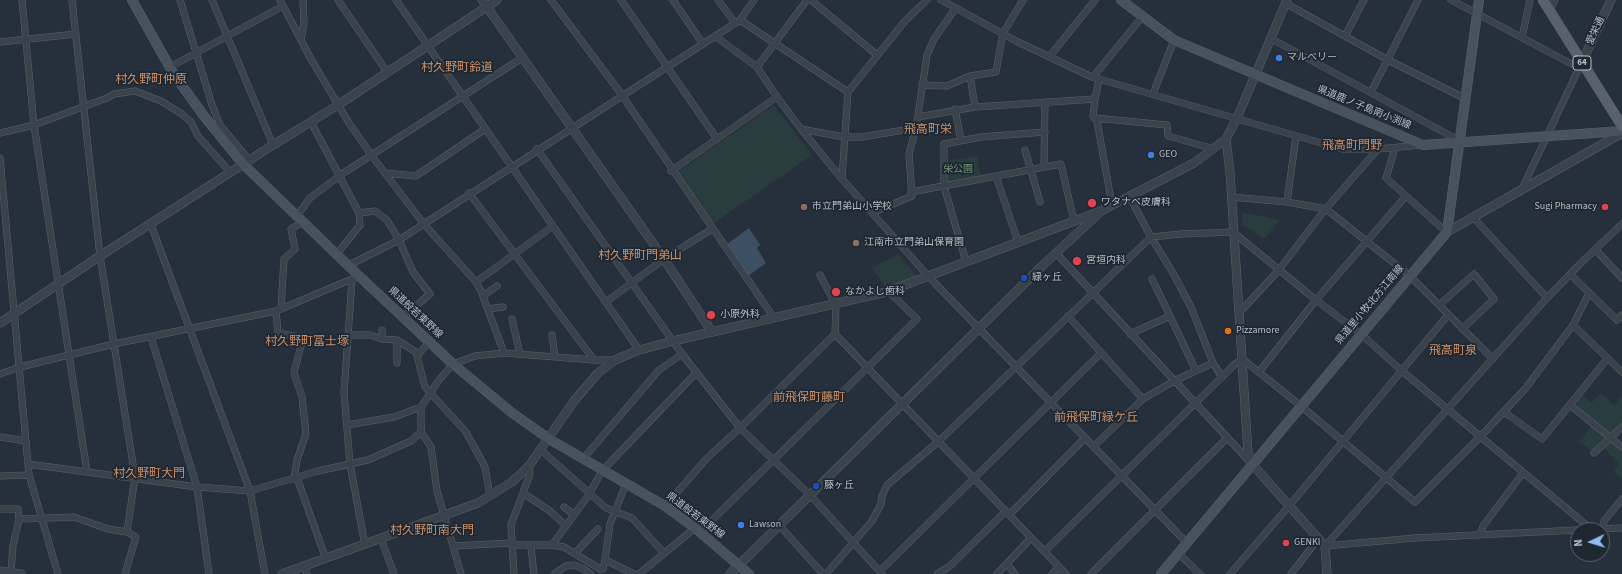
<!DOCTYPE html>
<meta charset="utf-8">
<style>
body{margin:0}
#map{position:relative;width:1622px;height:574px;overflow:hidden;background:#26303c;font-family:"Source Sans 3",sans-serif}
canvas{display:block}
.north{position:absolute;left:1570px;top:522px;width:40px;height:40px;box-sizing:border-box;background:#1f2731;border:1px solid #5b636d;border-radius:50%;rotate:266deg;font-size:11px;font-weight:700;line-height:16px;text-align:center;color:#b6bdc7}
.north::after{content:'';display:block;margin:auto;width:14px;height:18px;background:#93baef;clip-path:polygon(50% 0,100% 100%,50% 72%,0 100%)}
</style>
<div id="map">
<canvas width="1622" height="574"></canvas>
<div class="north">N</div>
</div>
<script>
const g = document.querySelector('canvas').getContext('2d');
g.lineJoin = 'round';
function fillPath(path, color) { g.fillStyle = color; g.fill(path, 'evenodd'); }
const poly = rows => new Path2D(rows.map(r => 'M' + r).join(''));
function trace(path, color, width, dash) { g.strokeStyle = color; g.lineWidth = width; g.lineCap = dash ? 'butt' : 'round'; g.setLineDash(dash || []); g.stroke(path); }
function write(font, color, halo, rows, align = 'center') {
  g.font = font + ' "Source Sans 3","Noto Sans JP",sans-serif'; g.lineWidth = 3.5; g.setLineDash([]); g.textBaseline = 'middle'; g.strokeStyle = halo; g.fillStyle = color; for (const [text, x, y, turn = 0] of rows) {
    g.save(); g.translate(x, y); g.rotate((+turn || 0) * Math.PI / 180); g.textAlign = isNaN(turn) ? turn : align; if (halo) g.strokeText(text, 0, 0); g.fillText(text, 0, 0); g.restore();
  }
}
const green = poly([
 [774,105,812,155,711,225,676,173],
 [977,156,981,177,946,183,946,161],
 [1242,212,1280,220,1264,239,1243,225],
 [898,254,920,280,888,291,872,268],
 [1601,393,1614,405,1622,396,1622,425,1610,435,1573,405,1582,394,1591,403],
 [1593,425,1608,437,1592,451,1579,441],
 [1611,439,1622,448,1622,479,1614,472,1619,464,1603,447]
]);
const water = poly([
 [749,228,760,245,757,248,766,263,748,276,726,245]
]);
const minor = poly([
 [22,0,34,125,87,472],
 [72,0,100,256,135,477,127,532,136,537,125,574],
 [180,0,212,105,220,125,249,160],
 [212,0,273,145],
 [280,0,311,59,349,123,372,156,423,223,476,282,481,291,504,353],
 [338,0,387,72],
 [396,0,639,350],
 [551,0,619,91,774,318],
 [621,0,717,139],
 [673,0,703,44],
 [718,0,735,23],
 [811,0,877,55],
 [941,0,1018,42,1092,77,1342,149,1378,149,1421,145],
 [1451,0,1579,68],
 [1285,3,1388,60,1466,99],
 [1549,11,1555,0],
 [740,20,848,92],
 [715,36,757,67,777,97],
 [1345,36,1364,0],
 [1522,37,1530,0],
 [1270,38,1460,141],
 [301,40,304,23,303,0],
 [0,42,76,34],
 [1050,56,1095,0],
 [170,67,283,6],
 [757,67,807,0],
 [970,76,975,107],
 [1093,77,1142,17],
 [922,85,947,86,970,76,996,72,1003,33,1023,0],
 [1371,92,1418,0],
 [1153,94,1174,40],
 [1095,99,1093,116,1097,121,1112,205],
 [955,109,961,140],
 [918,117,975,107,1095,99,1099,79],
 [1095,118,1167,125,1168,136,1214,149],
 [311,122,359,213,375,211,387,220,399,240,413,272,430,294,403,317],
 [801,129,844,137,862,137,916,128],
 [0,133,34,125,107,98,114,94,135,91,161,101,182,114,191,122,198,136,230,172],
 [1395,148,1386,178,1442,228,1447,230],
 [537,149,682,354,740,428,810,495,882,574],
 [1025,150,1040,202],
 [0,158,29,475,58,574],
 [1044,167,1045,102],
 [671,171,777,97,801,129,842,179,929,277,1187,543],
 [385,173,416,176,485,129],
 [996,176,1018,242],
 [842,179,848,92,905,21,927,0],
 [1521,191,1580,66],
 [911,192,1061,164,1074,221],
 [469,193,594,360],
 [1129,196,1151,237,1173,273,1191,307,1213,363,1222,377],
 [1231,197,1287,202,1326,209,1409,275,1493,359],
 [1287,202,1296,136],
 [872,213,912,196,909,154,916,128,927,55,934,39,955,9],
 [297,216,310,198,342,174,522,58],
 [1473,217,1547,298],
 [151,225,250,491,265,574],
 [1595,249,1622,278],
 [1056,253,1251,463],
 [337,254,360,225,359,213],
 [966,262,944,186,944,144,981,137,1045,132],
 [349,265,399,240,740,20,754,0],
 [1570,274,1617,320,1622,315],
 [1152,279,1170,316],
 [352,280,344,393,350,464,365,545],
 [476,282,553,226],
 [483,296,497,286],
 [606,302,664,259,712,229],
 [1439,305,1474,274,1494,299,1462,329],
 [281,309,284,259,295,249,291,229,303,222],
 [488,309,503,307],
 [276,311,278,333,303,338,294,373,302,397,306,434,297,460,294,479],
 [1239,313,1278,271,1323,212,1378,149],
 [1068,316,1143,399],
 [512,319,520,354],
 [1573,325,1622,372],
 [382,330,382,339],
 [835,334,1066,574],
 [1130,334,1170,316,1196,371],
 [348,335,370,335,382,339,397,340,419,354],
 [552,335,555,357],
 [151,337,197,487,209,574],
 [397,340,397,363],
 [430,341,417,356,425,387,466,432,485,467,490,496],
 [1259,372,1316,300,1406,196],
 [0,374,20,367,114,344,276,311,359,276],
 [1570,405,1622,447],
 [1504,412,1542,439,1607,359],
 [347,425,394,417,421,407],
 [421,432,431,447,437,491,461,574],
 [0,437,26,441],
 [1094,446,1143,399,1174,381,1213,363],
 [541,450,606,508,632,518,663,552],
 [1594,453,1622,427],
 [583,459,659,370,682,354],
 [28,464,197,487,250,491,318,471,368,460,411,441,421,432,421,407,439,380,453,364,475,356,504,353,594,360,615,360],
 [0,476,29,475],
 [297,478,326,559],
 [626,484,610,524,605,560,634,574],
 [523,493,550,511,566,526],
 [665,506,708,457,740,428,835,334,836,305,820,275],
 [564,507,574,515],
 [0,509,18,509,19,519,13,546,11,572],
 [1009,515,1085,438],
 [19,519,74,517,108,529,127,532],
 [779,525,823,574],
 [1602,529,1604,521,1622,499],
 [1581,530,1622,528],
 [700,532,917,319,888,291],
 [1480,535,1483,526,1523,473],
 [381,539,394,574],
 [513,545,552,545,588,496,602,471,696,373],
 [552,545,564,547,600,569,603,569,605,560],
 [453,546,511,543],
 [1325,546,1547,298,1582,262,1622,224],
 [1325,546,1415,538,1578,530],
 [531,547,534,574],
 [1045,551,1222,377,1235,364,1241,361,1245,361,1301,406,1415,502,1480,437,1525,389,1573,325,1589,293],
 [575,553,598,529],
 [1178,553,1200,574],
 [1007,564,1015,574],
 [305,566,307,574],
 [880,571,1101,353],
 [514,574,511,525,530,474,529,466],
 [554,574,566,566,574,565,582,568,591,574],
 [639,574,695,528],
 [826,574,872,521,881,504,882,496,887,485,939,441,1151,237,1181,234,1233,232,1316,300,1361,334,1402,371,1591,529],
 [937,574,950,566,1006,511],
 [997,574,1031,538],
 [1052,574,1059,567],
 [1091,574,1227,438],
 [1230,574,1289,506,1448,315],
 [1291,574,1319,538]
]);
const tertiary = poly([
 [482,0,664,259,712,332],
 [1582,62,1611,0],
 [1226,139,1230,172,1248,453,1252,464,1325,546,1327,574],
 [1447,232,1622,133],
 [0,323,100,256,273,145,338,105,497,0],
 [0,571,21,574],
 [282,574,478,503,512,482,529,466,574,401,598,373,615,360,636,351,673,341,886,292,1101,211,1194,163,1226,139,1237,118,1287,0],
 [730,574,1041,267,1098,214]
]);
const secondary = poly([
 [132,0,173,73,204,116,243,164,359,276,453,364,511,412,549,439,665,506,695,528,749,574],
 [1121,0,1174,40,1423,145,1622,131],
 [1161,574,1447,232,1479,0]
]);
const primary = poly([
 [1543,0,1622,126]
]);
const markers = [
 [1279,58,4,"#3f7fe0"],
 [1151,155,4,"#3f7fe0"],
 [1092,203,5,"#e0444e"],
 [804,207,4,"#8d6e63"],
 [1605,207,4,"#e0444e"],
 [856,243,4,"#8d6e63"],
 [1077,261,5,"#e0444e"],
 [1024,278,4,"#1a4fb4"],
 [836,292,5,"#e0444e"],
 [711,315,5,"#e0444e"],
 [1228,331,4,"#e8710a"],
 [816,486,4,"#1a4fb4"],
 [741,525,4,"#3f7fe0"],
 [1286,543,4,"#e0444e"]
];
const shields = [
 [1582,63,18]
];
const shieldNames = [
 ["64",1582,63]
];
const streetNames = [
 ["愛栄通",1596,31,-65],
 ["県道鹿ノ子島南小渕線",1364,108,22],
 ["県道里小牧北方江南線",1370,305,-50],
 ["県道般若東野線",415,313,43],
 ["県道般若東野線",695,516,37]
];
const poiNames = [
 ["マルベリー",1287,58],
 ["GEO",1159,155],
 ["ワタナベ皮膚科",1101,203],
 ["市立門弟山小学校",812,207],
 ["Sugi Pharmacy",1597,207,"right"],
 ["江南市立門弟山保育園",864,243],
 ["宮垣内科",1086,261],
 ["緑ヶ丘",1032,278],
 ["なかよし歯科",845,292],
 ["小原外科",720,315],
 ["Pizzamore",1236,331],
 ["藤ヶ丘",824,486],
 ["Lawson",749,525],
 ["GENKI",1294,543]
];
const parkNames = [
 ["栄公園",958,170]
];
const quarterNames = [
 ["村久野町鈴道",457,68],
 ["村久野町仲原",151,80],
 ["飛高町栄",928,130],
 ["飛高町門野",1352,146],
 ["村久野町門弟山",640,256],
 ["村久野町冨士塚",307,342],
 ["飛高町泉",1453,351],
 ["前飛保町藤町",809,398],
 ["前飛保町緑ケ丘",1096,418],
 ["村久野町大門",149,474],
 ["村久野町南大門",432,531]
];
fillPath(green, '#293d3e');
fillPath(water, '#3d4f63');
trace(minor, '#58606a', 7);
trace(tertiary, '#58606a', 9);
trace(secondary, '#58606a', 10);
trace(primary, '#434b55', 11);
trace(minor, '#3a424c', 6);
trace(tertiary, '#3a424c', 8);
trace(secondary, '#48525f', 9);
trace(primary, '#58616c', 10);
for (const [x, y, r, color] of markers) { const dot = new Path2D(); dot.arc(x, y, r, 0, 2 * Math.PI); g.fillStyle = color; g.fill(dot); trace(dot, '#1f2731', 1.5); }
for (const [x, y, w] of shields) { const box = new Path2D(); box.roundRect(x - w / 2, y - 7, w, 14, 3); g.fillStyle = '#1f2731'; g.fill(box); trace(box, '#b6bdc7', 1); }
write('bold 9px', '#b6bdc7', null, shieldNames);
write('10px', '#b6bdc7', '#1f2731', streetNames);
write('10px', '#b6bdc7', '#1f2731', poiNames, 'left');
write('10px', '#6f9676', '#1f2731', parkNames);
write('12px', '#cc926c', '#1f2731', quarterNames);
</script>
